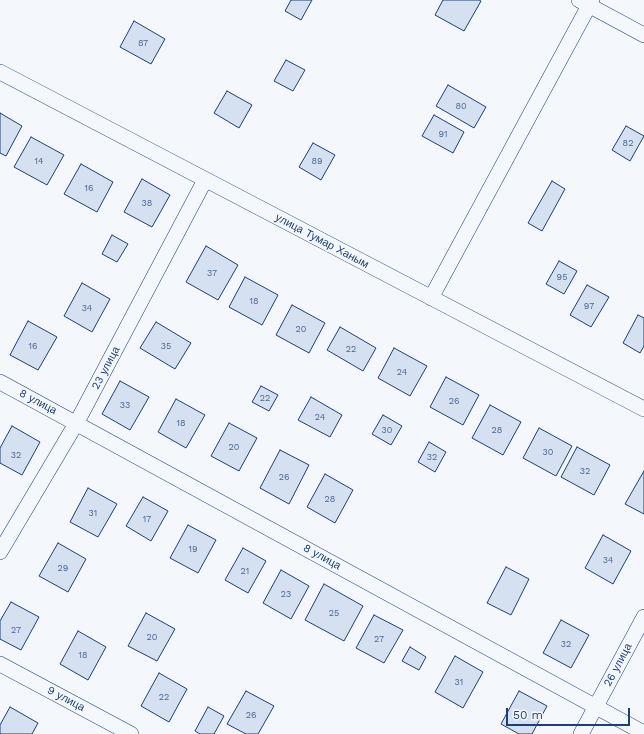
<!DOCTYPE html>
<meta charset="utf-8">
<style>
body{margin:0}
#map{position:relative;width:644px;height:734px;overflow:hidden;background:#f4f7fb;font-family:"Work Sans",sans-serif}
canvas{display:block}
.scale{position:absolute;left:506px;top:708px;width:124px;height:18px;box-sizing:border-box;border:2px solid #1d3f73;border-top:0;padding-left:5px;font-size:12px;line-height:14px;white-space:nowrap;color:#1d3f73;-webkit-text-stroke:3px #f4f7fb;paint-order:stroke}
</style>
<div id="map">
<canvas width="644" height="734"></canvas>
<div class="scale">50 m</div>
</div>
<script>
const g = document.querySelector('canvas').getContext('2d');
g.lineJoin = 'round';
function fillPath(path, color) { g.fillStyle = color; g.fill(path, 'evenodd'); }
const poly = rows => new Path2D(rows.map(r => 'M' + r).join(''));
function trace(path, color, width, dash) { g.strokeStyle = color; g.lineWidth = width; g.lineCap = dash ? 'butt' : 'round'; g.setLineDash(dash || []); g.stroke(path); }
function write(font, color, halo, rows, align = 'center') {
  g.font = font + ' "Work Sans",sans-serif'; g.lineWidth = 3; g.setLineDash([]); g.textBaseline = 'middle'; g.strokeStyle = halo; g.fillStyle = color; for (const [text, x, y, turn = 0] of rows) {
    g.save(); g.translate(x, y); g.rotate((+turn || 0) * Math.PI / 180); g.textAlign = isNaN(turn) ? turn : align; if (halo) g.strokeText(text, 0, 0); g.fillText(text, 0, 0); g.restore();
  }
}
const building = poly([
 [291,0,312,0,301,20,285,11,291,0],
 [443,0,479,0,481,1,464,31,435,15,443,0],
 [134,21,165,39,151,64,120,47,134,21],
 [286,60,305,70,293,91,274,81,286,60],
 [448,85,486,107,474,128,436,106,448,85],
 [227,91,252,105,239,128,214,113,227,91],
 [0,113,22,126,6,156,0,153,0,113],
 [434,115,464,132,453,153,422,136,434,115],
 [626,126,644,136,630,161,612,150,626,126],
 [31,137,64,155,47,185,14,167,31,137],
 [313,143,335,155,321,180,299,167,313,143],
 [81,164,113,182,97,212,64,194,81,164],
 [142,179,170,195,152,227,124,212,142,179],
 [552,181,565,189,542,231,528,223,552,181],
 [112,235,128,244,117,262,102,254,112,235],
 [206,246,238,265,218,300,186,282,206,246],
 [559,261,577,271,564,294,546,284,559,261],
 [245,277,278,295,262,325,229,307,245,277],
 [82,283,110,299,92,332,64,316,82,283],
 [587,285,609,297,591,327,570,315,587,285],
 [292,305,325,323,309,353,276,335,292,305],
 [638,315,644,318,644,346,640,353,623,343,638,315],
 [28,321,57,337,38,370,10,355,28,321],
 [156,322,191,343,175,369,140,348,156,322],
 [340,327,376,348,363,371,327,350,340,327],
 [394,348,427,366,410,396,378,378,394,348],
 [446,377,479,395,463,425,430,407,446,377],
 [120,381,149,397,130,430,102,414,120,381],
 [261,386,278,395,269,411,252,402,261,386],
 [311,397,342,415,330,437,298,420,311,397],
 [176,399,205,415,186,448,158,432,176,399],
 [490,405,521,422,503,455,472,438,490,405],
 [383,415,402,426,391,445,372,434,383,415],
 [229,423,257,438,239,471,211,456,229,423],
 [12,426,40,442,22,475,0,463,0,448,12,426],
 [539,428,572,446,556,476,523,458,539,428],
 [429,442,446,452,435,472,418,462,429,442],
 [577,447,610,465,594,495,561,477,577,447],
 [280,450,309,465,289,504,260,488,280,450],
 [644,471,644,514,625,504,644,471],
 [325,474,353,490,335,523,307,507,325,474],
 [88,488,117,504,98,537,70,522,88,488],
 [143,497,168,511,151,541,126,526,143,497],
 [188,525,216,540,198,573,170,558,188,525],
 [603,535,631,551,613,584,585,568,603,535],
 [58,543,86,559,68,592,39,576,58,543],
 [243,548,266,561,248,593,225,580,243,548],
 [506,567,529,579,511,615,487,603,506,567],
 [281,570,309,586,291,619,263,603,281,570],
 [324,584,363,606,344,641,305,620,324,584],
 [11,602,39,617,21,650,0,639,0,621,11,602],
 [146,613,175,629,157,661,128,646,146,613],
 [374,615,403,630,384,663,356,648,374,615],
 [561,620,589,635,571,668,543,653,561,620],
 [78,631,106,647,88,680,60,664,78,631],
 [410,647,426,657,419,670,402,661,410,647],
 [455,656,483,672,463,708,435,692,455,656],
 [159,673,187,689,169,722,141,706,159,673],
 [246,691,274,706,258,734,246,734,227,724,246,691],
 [519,691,547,706,532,734,519,734,501,724,519,691],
 [10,707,38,723,32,734,0,734,0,725,10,707],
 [208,707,224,716,214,734,200,734,195,731,208,707]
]);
const minor = poly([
 [579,0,644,35],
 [0,72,644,409],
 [431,298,592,0],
 [0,382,644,733],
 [0,552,77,422,205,180],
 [0,664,131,734],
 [581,734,644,617]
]);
const numberNames = [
 ["87",143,43],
 ["80",461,106],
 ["91",443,134],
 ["82",628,143],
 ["14",39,161],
 ["89",317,161],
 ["16",89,188],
 ["38",147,203],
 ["37",212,273],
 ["95",562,277],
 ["18",254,301],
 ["97",589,306],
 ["34",87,308],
 ["20",301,329],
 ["16",33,346],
 ["35",166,346],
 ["22",351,349],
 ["24",402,372],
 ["22",265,398],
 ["26",454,401],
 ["33",125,405],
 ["24",320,417],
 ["18",181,423],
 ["30",387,430],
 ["28",497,430],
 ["20",234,447],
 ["30",548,452],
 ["32",16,455],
 ["32",432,457],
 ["32",585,471],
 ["26",284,477],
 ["28",330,499],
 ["31",93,513],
 ["17",147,519],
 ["19",193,549],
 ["34",608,560],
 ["29",63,568],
 ["21",245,571],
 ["23",286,594],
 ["25",334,613],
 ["27",16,630],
 ["20",152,637],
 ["27",379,639],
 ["32",566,644],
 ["18",83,655],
 ["31",459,682],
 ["22",164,697],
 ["26",251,715]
];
const streetNames = [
 ["улица Тумар Ханым",322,241,28],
 ["23 улица",106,368,-62],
 ["8 улица",38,402,28],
 ["8 улица",322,557,29],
 ["26 улица",618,665,-62],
 ["9 улица",66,699,28]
];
fillPath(building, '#d5e0f0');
trace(building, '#1d3f73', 1);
trace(minor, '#1d3f73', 16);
trace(minor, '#f4f7fb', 15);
write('9px', '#4b6792', null, numberNames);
write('11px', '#1d3f73', '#f4f7fb', streetNames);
</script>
